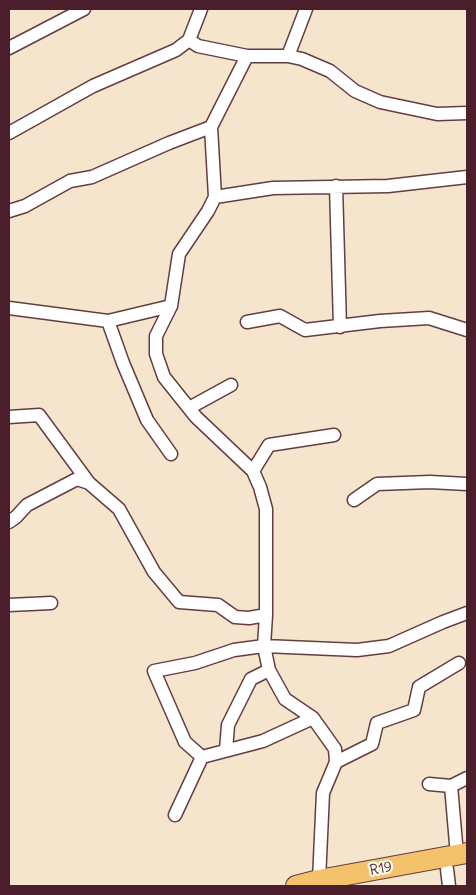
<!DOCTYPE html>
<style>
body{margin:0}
#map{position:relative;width:476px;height:895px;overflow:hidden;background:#f5e5cc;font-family:Delius,sans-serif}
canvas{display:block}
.frame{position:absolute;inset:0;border:10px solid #4a1f2b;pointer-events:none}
</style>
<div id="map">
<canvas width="476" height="895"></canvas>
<div class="frame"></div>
</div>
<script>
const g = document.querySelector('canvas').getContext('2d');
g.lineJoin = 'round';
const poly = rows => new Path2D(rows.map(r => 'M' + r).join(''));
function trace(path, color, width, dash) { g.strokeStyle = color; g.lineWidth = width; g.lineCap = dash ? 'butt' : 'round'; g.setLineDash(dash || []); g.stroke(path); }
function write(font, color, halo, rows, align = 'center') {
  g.font = font + ' Delius,sans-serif'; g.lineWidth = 4.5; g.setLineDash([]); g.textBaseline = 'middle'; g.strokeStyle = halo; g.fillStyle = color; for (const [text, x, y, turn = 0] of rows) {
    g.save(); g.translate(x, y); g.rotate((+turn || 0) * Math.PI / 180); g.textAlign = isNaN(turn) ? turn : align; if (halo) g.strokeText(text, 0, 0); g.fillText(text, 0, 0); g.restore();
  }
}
const minor = poly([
 [189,40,198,46,247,56,288,56,302,59,330,71,355,91,380,102,437,114,467,113],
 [9,48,84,9],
 [288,56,306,9],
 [9,133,93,86,176,50,189,40,201,9],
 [336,186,340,327],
 [215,197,211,127,247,56],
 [9,211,25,206,70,181,92,177,169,143,211,127],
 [9,308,108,321,171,306],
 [108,321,123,363,147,420,171,454],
 [247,322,280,316,305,330,380,321,429,318,467,330],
 [189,408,231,385],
 [9,417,39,415,89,483],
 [253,471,269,445,334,435],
 [354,500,377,484,430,482,467,484],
 [9,522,16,517,27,505,77,479,89,483,119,509,154,572,179,602,218,605,235,617,249,618,266,615],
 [9,605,51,603],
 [226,750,228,725,251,679,269,670],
 [202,757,185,742,154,671,195,663,234,650,264,646,357,650,389,646,443,622,467,613],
 [336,762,372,744,377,723,414,710,419,687,459,663],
 [429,784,451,786,467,778],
 [451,786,457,855],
 [175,815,202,757,263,741,313,718],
 [447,869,449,886],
 [319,880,323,793,336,762,335,749,313,718,285,699,269,670,264,646,266,615,266,509,260,487,253,471,196,417,164,377,156,354,156,336,171,306,179,254,208,211,215,197,273,188,388,186,467,177]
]);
const primary = poly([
 [296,886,319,880,467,853]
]);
const streetNames = [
 ["R19",381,869,-10]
];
trace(minor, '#643d43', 15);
trace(primary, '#643d43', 22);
trace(minor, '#fff', 12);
trace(primary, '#f4c26a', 20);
write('14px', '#4a1f2b', '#fbf7ec', streetNames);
</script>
